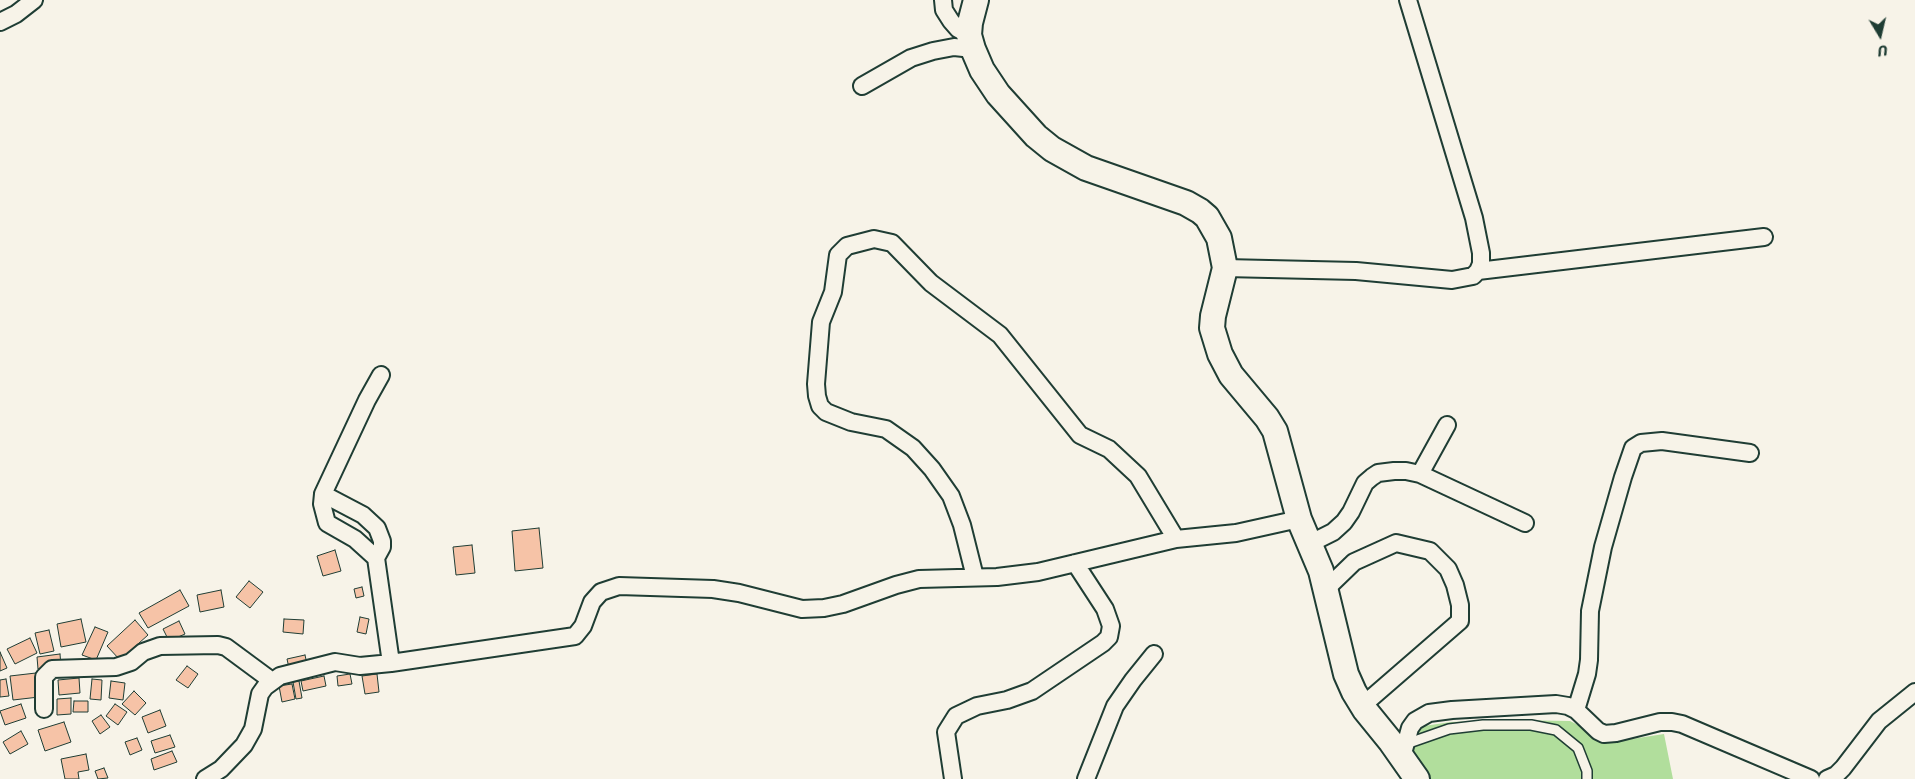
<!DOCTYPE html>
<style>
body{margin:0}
#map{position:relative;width:1915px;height:779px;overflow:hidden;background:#f7f3e8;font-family:Sriracha,sans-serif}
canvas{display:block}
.north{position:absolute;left:1855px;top:10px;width:50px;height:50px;-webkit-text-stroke:4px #f7f3e8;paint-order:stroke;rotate:171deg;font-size:14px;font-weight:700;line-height:20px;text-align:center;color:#1f3d34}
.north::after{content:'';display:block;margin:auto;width:18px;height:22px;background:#1f3d34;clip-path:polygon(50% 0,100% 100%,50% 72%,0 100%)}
</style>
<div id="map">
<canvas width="1915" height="779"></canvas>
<div class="north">U</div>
</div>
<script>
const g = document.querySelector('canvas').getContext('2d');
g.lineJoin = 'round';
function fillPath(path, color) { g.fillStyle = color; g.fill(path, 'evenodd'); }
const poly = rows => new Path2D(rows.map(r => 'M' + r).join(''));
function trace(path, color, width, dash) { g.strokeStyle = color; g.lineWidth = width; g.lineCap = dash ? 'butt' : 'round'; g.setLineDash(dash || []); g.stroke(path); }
const green = poly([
 [1510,720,1570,721,1612,742,1664,734,1673,779,1424,779,1411,747,1417,727,1451,722]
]);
const building = poly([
 [539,528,543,568,515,571,512,531,539,528],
 [472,545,475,573,456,575,453,547,472,545],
 [335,550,341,571,323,576,317,556,335,550],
 [249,581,263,592,250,608,236,597,249,581],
 [362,587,364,596,356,598,354,589,362,587],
 [180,590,189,606,148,628,139,613,180,590],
 [221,590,224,607,200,612,197,595,221,590],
 [360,617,369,619,366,634,357,632,360,617],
 [81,619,86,642,61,647,57,624,81,619],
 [284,619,304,620,303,634,283,632,284,619],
 [135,620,148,635,120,660,107,646,135,620],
 [179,621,185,634,169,641,163,629,179,621],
 [95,627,108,632,96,660,82,655,95,627],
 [49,630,54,651,40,654,35,633,49,630],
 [30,638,37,653,15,664,7,649,30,638],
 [0,652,7,668,0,671,0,652],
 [60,654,61,666,38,669,37,657,60,654],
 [305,655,307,664,289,668,287,659,305,655],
 [187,666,198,674,188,688,176,680,187,666],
 [36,673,39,697,13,700,10,676,36,673],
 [350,674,352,684,338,686,337,676,350,674],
 [377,674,379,692,365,694,362,676,377,674],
 [324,676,326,686,303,691,301,681,324,676],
 [79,678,80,693,59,695,58,680,79,678],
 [6,679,9,696,0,697,0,680,6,679],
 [92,679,102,680,101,700,90,699,92,679],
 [111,681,125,683,123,700,109,698,111,681],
 [299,681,302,698,296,699,293,682,299,681],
 [292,684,295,699,282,702,279,686,292,684],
 [134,691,146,703,135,715,122,704,134,691],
 [71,698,71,714,57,715,57,699,71,698],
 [74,701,88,701,88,712,73,712,74,701],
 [21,704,26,718,5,725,0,711,21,704],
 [115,704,127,712,118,725,106,716,115,704],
 [160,710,166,726,148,733,142,717,160,710],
 [101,715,110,727,100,734,92,721,101,715],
 [64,722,71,742,45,751,38,730,64,722],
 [21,731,28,744,10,754,3,742,21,731],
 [170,735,175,747,155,753,151,741,170,735],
 [137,738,142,750,130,755,125,742,137,738],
 [172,751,177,762,154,770,151,759,172,751],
 [86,754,89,770,78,772,79,779,65,779,61,759,86,754],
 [104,768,108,778,98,779,95,771,104,768]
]);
const lane = poly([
 [1406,744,1449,729,1483,725,1531,725,1556,730,1578,748,1587,771,1587,779]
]);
const street = poly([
 [943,0,944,10,951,21,958,29,969,35],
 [0,22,16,14,34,0],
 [862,86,911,58,933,51,954,47,973,49],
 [1225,268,1356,271,1452,280,1473,276,1478,271,1481,264,1481,253,1474,218,1408,0],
 [1478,271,1764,237],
 [381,375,367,400,323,494,322,504,327,523,355,539,376,558,391,663],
 [1420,474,1447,425],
 [323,494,363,515,377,528,382,541,382,547,376,558],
 [1309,544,1333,532,1344,522,1351,512,1365,483,1372,477,1378,473,1394,471,1406,471,1420,474,1525,523],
 [975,577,962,525,951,496,932,469,913,448,886,429,851,422,826,412,820,406,817,396,816,384,821,322,833,292,838,255,847,246,874,239,892,243,931,283,1000,335,1080,435,1109,449,1138,476,1176,539],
 [1325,590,1354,562,1396,543,1430,551,1448,569,1455,585,1460,605,1460,621,1362,706],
 [44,709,44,677,52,669,116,667,131,662,143,652,160,646,218,645,226,647,272,681],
 [1576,710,1587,674,1589,660,1590,611,1603,547,1623,477,1633,448,1641,443,1662,441,1750,453],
 [1402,757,1410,728,1415,721,1429,713,1452,710,1556,704,1568,706,1576,710,1598,731,1604,734,1616,733,1660,722,1672,722,1682,724,1811,779],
 [205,779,221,769,244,745,253,729,260,694,265,687,280,676,335,662,360,666,391,663,575,636,583,626,592,602,601,592,619,586,713,589,739,593,802,609,824,608,843,604,896,585,919,579,997,577,1038,572,1176,539,1236,533,1299,519],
 [953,779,946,732,956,716,977,706,1007,700,1032,691,1103,643,1109,637,1111,626,1105,609,1075,563],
 [1086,779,1115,706,1133,680,1154,654],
 [1827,779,1836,775,1843,768,1879,721,1915,692]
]);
const secondary = poly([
 [976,0,970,23,969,35,973,49,982,70,998,94,1036,136,1052,149,1086,168,1186,203,1200,211,1207,217,1219,238,1225,268,1213,316,1212,328,1220,354,1231,375,1267,418,1275,431,1299,519,1321,571,1346,674,1354,692,1365,710,1391,742,1417,779]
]);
fillPath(green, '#b1de9c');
fillPath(building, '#f6c3a7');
trace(building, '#1f3d34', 1);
trace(lane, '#1f3d34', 12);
trace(street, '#1f3d34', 20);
trace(secondary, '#1f3d34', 28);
trace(lane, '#f7f3e8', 9);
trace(street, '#f7f3e8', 16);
trace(secondary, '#f7f3e8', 24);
</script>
